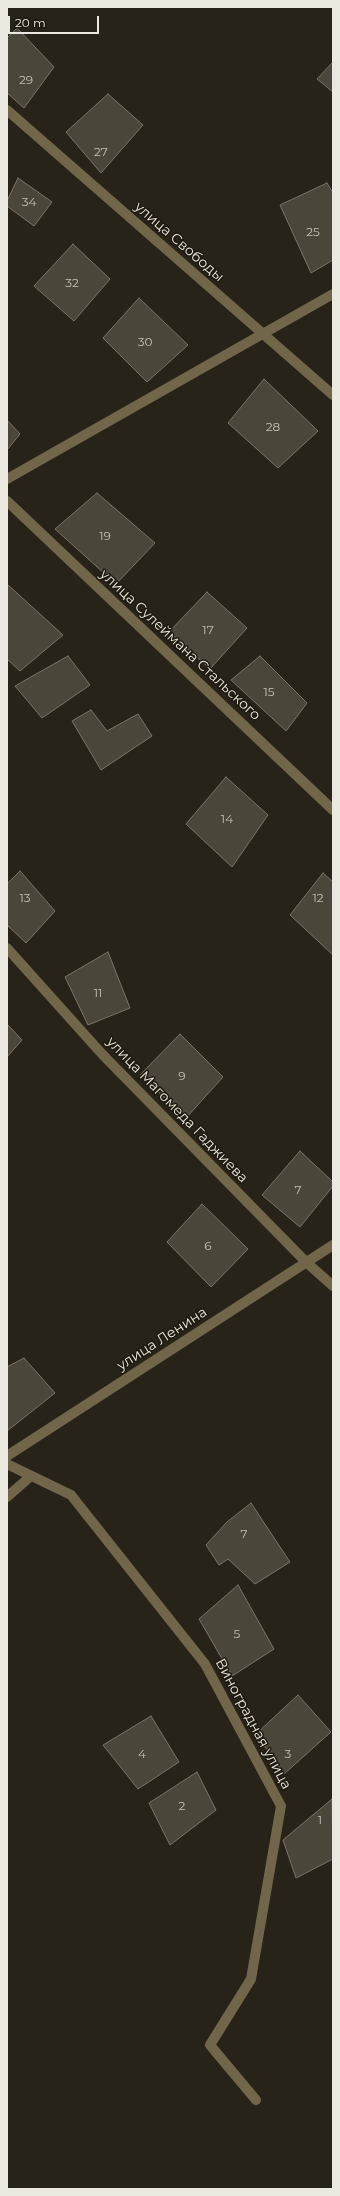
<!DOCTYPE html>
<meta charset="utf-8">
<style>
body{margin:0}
#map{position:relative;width:340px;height:2196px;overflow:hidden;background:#282318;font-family:Montserrat,sans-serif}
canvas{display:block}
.frame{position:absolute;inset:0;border:8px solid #ebe8e0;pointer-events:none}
.scale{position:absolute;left:8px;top:16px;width:91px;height:18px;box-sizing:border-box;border:2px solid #ebe8e0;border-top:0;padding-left:5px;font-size:12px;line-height:14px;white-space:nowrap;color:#ebe8e0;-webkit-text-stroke:3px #1e1a0f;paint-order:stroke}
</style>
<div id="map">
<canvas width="340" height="2196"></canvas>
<div class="frame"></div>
<div class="scale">20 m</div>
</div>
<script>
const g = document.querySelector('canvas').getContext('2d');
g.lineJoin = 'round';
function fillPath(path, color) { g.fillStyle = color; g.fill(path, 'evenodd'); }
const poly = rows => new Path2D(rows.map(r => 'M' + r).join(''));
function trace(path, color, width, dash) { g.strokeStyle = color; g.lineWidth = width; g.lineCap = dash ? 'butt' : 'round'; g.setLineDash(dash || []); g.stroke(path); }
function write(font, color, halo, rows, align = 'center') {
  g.font = font + ' Montserrat,sans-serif'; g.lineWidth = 3; g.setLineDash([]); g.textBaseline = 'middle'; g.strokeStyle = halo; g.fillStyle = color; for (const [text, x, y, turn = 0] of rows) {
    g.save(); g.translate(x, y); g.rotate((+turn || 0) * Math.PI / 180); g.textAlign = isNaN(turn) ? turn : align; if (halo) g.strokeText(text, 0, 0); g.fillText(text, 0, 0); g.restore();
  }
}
const building = poly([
 [17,28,54,67,24,108,7,93,7,38,17,28],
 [333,62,333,92,317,79,333,62],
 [108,94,143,125,101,173,66,132,108,94],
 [18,178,52,202,34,226,7,206,7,201,18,178],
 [327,183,333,193,333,260,311,273,280,205,327,183],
 [73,244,110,279,74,321,34,286,73,244],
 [139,298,188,345,147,382,103,338,139,298],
 [264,379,318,431,278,468,228,423,264,379],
 [7,420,20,434,7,450,7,420],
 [97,493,155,543,116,584,55,529,97,493],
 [7,584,63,635,20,671,7,659,7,584],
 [207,592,247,628,210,669,169,632,207,592],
 [68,656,90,685,42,718,15,686,68,656],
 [260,656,307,703,286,731,231,680,260,656],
 [91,710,107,731,138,714,152,736,101,770,72,721,91,710],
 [226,777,268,815,232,867,186,824,226,777],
 [20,871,55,911,26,943,7,925,7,884,20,871],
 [323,873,333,882,333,955,290,915,323,873],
 [108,952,130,1008,88,1025,65,977,108,952],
 [7,1024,22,1040,7,1057,7,1024],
 [180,1034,223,1077,186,1118,140,1075,180,1034],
 [300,1151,333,1182,333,1186,300,1227,262,1195,300,1151],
 [202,1204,248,1249,211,1287,167,1242,202,1204],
 [24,1358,55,1393,7,1431,7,1367,24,1358],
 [251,1503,290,1562,255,1584,228,1559,219,1565,206,1545,227,1522,251,1503],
 [238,1585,274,1649,232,1676,199,1619,238,1585],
 [298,1695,331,1732,284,1774,256,1734,298,1695],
 [151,1716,179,1762,138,1789,103,1745,151,1716],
 [197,1772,216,1810,170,1845,149,1803,197,1772],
 [332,1799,333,1859,296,1878,283,1840,332,1799]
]);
const service = poly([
 [7,1497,31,1476]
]);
const minor = poly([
 [7,110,333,395],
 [7,479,333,294],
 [7,501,333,810],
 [7,948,102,1054,306,1262,333,1286],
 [7,1456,333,1245],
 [7,1464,71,1495,205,1664,281,1806,251,1979,210,2045,256,2100]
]);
const numberNames = [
 ["29",26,80],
 ["27",101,152],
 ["34",29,202],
 ["25",313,232],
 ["32",72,283],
 ["30",145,342],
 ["28",273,427],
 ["19",105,536],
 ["17",208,630],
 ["15",269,692],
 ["14",227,819],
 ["13",25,898],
 ["12",318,898],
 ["11",98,993],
 ["9",182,1076],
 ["7",298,1190],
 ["6",208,1246],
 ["7",244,1534],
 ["5",237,1634],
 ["4",142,1754],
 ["3",288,1754],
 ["2",182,1806],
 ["1",320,1820]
];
const streetNames = [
 ["улица Свободы",179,242,41],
 ["улица Сулеймана Стальского",180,645,43],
 ["улица Магомеда Гаджиева",177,1110,46],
 ["улица Ленина",162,1339,-33],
 ["Виноградная улица",253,1724,62]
];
fillPath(building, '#4b463a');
trace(building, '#7b7568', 1);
trace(service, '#72664a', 10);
trace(minor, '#72664a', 10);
write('12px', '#c3c0b6', null, numberNames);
write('14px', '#ebe8e0', '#1e1a0f', streetNames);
</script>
